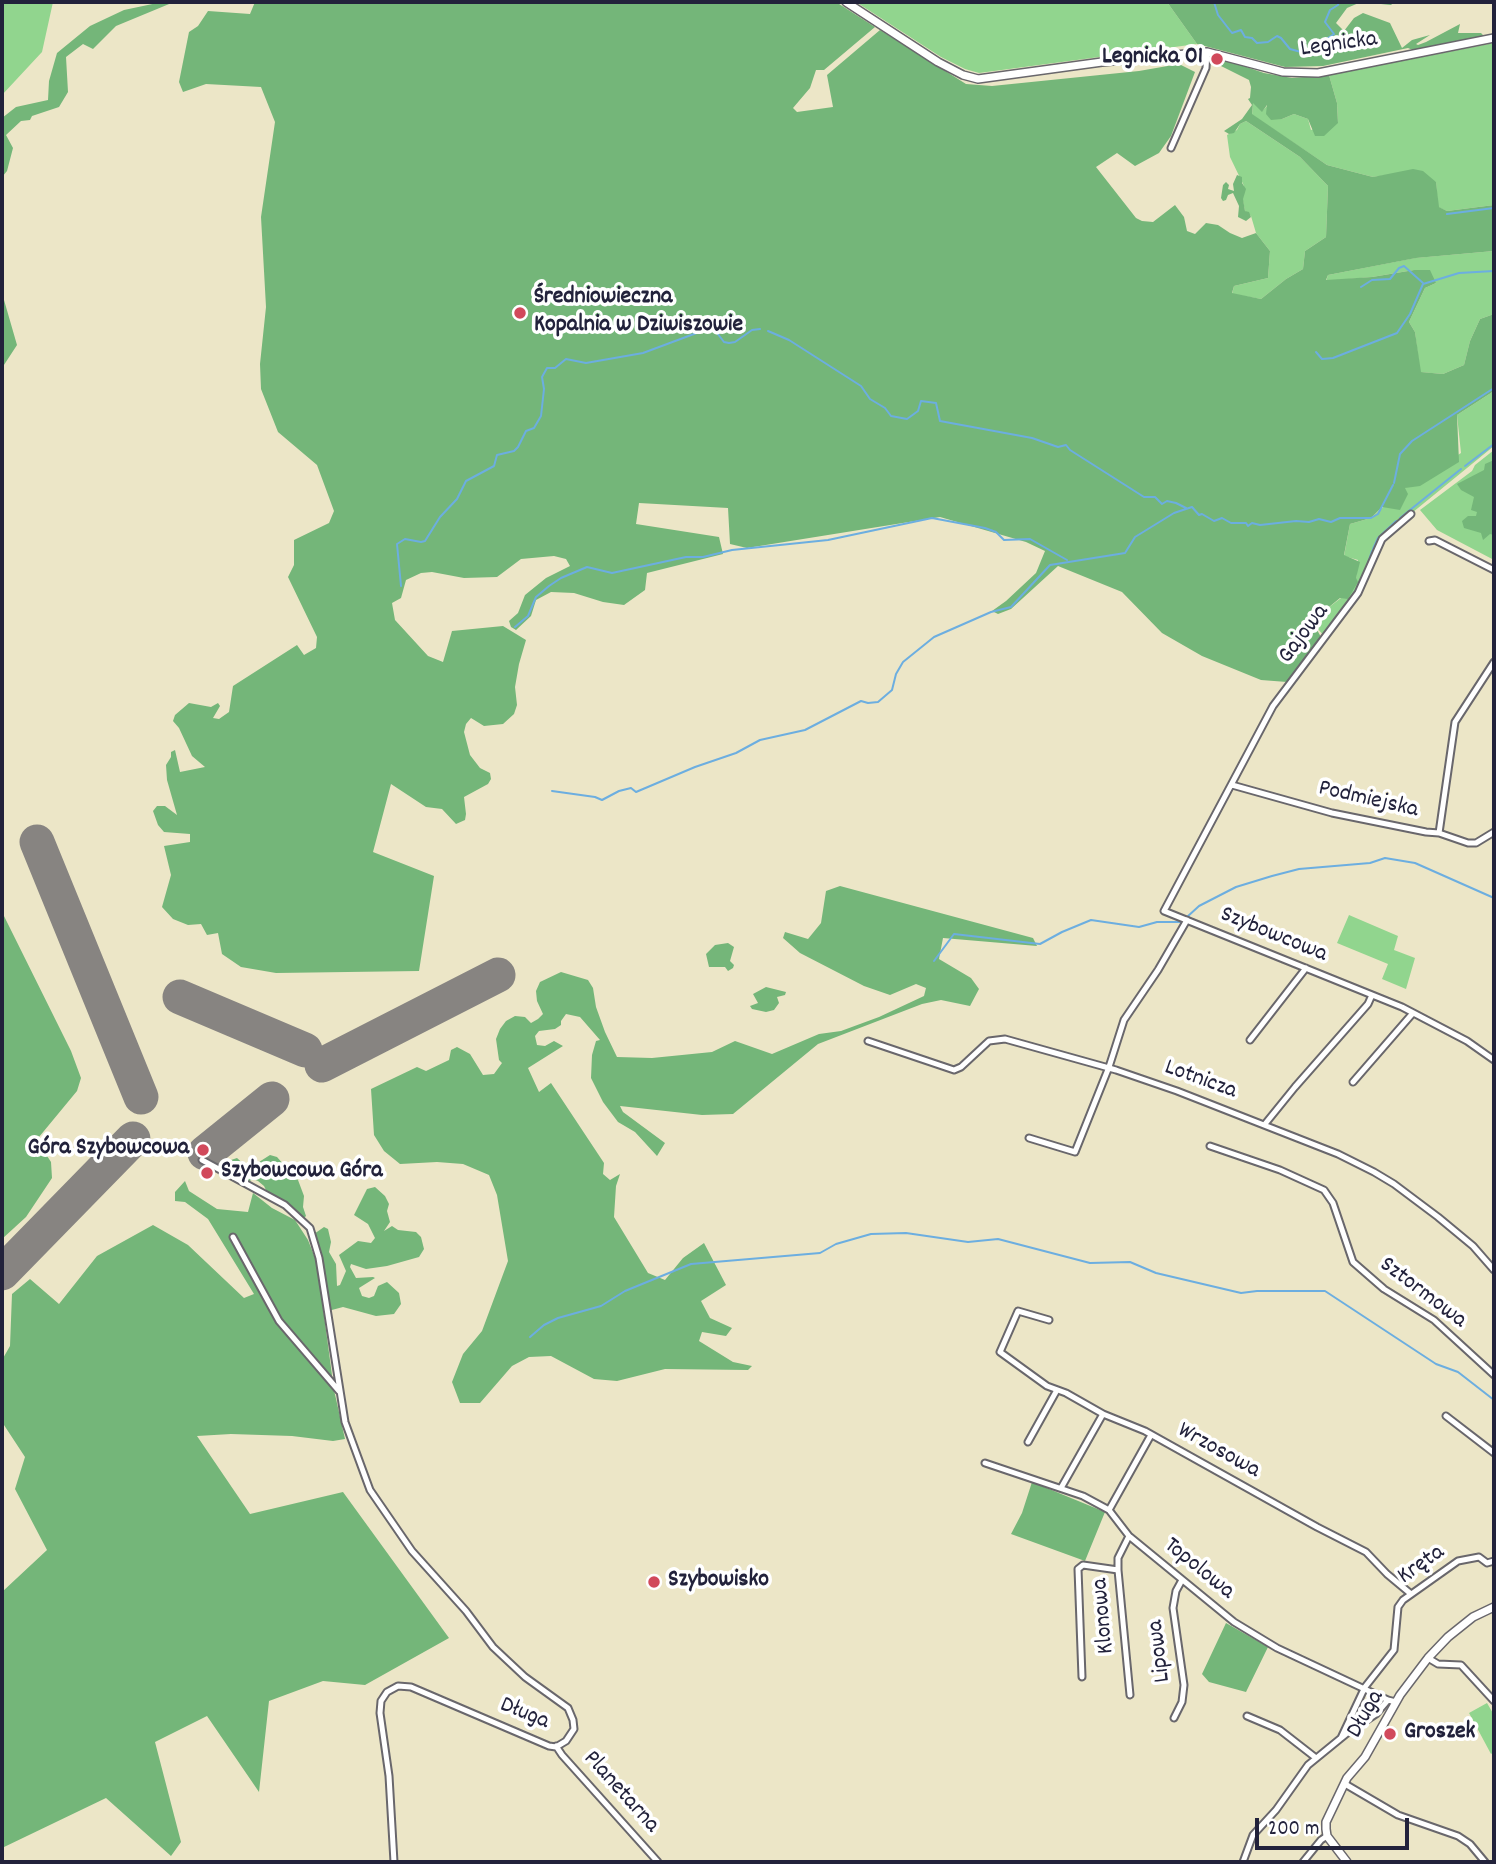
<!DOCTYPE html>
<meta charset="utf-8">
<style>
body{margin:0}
#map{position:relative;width:1496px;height:1864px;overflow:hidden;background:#ece6c7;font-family:Dekko,sans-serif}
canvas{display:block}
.frame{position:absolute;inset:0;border:4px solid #22223b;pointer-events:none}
.scale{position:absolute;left:1255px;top:1818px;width:154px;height:32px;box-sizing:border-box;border:4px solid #22223b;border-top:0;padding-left:9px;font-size:21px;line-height:24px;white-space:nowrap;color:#22223b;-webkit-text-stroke:5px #fff;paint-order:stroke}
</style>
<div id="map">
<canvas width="1496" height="1864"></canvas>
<div class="frame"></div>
<div class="scale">200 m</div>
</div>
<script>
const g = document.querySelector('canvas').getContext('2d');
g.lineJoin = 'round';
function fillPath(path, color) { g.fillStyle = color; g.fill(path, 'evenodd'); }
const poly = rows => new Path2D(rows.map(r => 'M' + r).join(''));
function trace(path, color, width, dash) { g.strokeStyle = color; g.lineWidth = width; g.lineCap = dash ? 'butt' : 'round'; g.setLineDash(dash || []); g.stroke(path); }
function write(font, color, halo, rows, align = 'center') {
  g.font = font + ' Dekko,sans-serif'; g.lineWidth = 7; g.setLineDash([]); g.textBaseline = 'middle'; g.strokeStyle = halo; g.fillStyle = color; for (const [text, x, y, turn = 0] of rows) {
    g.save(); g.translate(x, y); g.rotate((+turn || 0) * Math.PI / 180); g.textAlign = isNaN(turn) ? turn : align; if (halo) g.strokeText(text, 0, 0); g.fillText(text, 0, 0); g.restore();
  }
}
const green = poly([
 [2,2,53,2,42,52,2,95],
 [856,2,1167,2,1197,44,979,73,965,69,941,57],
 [1494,43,1494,205,1447,211,1438,207,1436,182,1388,175,1373,177,1327,165,1252,115,1253,102,1262,111,1268,105,1268,109,1282,119,1294,114,1308,119,1311,130,1338,122,1337,103,1329,75],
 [1246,121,1300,157,1328,186,1326,237,1305,251,1303,269,1286,279,1261,299,1232,294,1234,286,1268,278,1270,251,1256,233,1251,216,1245,211,1242,196,1244,186,1230,157,1227,135,1237,130,1240,124],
 [1494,251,1494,314,1480,319,1470,341,1464,365,1443,374,1420,372,1415,332,1409,322,1425,288,1436,283,1414,270,1372,277,1326,281,1328,275,1415,258],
 [1494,391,1494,446,1380,539,1365,574,1352,599,1324,636,1311,621,1341,598,1356,578,1358,560,1344,556,1350,524,1371,518,1405,488,1461,453,1457,415],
 [1494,450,1494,560,1437,530,1420,510,1472,471,1475,465],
 [1349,915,1398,936,1394,950,1415,958,1406,989,1382,979,1388,964,1337,943],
 [1487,1703,1494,1715,1494,1752,1491,1754,1469,1713]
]);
const forest = poly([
 [162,2,174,2,116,26,93,49,83,44,66,57,68,92,59,107,32,116,30,120,21,121,6,135,13,148,7,171,2,177,2,118,16,107,48,100,49,81,57,53,90,26,124,10],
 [255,2,836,2,875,27,824,70,816,70,810,88,793,108,797,112,833,107,827,75,880,30,966,84,992,86,1139,71,1179,64,1195,72,1171,136,1159,153,1135,166,1117,153,1096,167,1136,218,1142,221,1153,222,1175,205,1184,217,1187,231,1195,234,1206,223,1218,225,1230,233,1242,238,1256,233,1270,251,1268,278,1234,286,1232,293,1261,299,1286,279,1303,269,1305,251,1326,237,1328,186,1300,157,1246,121,1240,124,1234,133,1229,134,1224,131,1242,119,1252,105,1248,99,1250,98,1251,87,1249,80,1221,66,1223,59,1264,73,1292,78,1329,75,1337,103,1338,123,1324,136,1315,136,1308,119,1294,114,1282,119,1271,120,1266,114,1267,105,1262,112,1253,103,1252,114,1327,165,1373,177,1413,169,1423,171,1436,182,1439,207,1447,211,1494,205,1494,251,1416,258,1328,275,1326,280,1372,277,1414,270,1430,270,1436,283,1425,288,1409,322,1415,332,1421,372,1443,374,1464,365,1470,341,1480,319,1494,314,1494,391,1457,415,1459,462,1420,486,1405,488,1408,494,1400,510,1382,507,1371,518,1350,524,1344,555,1360,562,1356,578,1358,582,1348,599,1340,598,1312,621,1321,637,1287,682,1261,680,1202,656,1162,633,1122,592,1058,566,1011,609,998,614,992,611,1006,601,1036,573,1045,551,1026,542,940,517,747,548,730,544,728,508,639,503,636,524,719,537,723,554,647,573,645,590,624,605,603,602,574,593,551,592,536,600,531,616,516,630,511,627,509,621,518,613,525,595,546,578,570,566,566,559,554,556,521,559,497,577,464,578,432,572,421,573,406,580,401,598,392,603,395,620,428,656,443,662,452,631,503,626,526,640,519,664,515,687,517,705,514,714,503,724,484,726,471,718,466,724,464,732,470,755,480,768,490,773,491,779,488,784,464,797,466,814,465,820,456,824,442,809,426,807,391,784,373,852,434,876,419,971,276,973,241,967,222,954,218,933,207,935,201,924,188,925,173,919,162,907,171,875,164,846,190,842,190,834,164,832,158,825,153,811,157,806,165,806,177,815,167,780,166,765,171,757,171,752,175,750,180,772,205,767,192,756,179,728,173,721,175,715,189,703,211,707,218,703,220,706,213,718,219,719,229,712,233,686,297,645,304,655,316,648,317,637,288,577,294,565,294,540,329,523,334,511,317,465,278,432,261,389,260,364,266,307,261,217,275,122,261,87,206,84,183,92,179,82,189,32,198,26,208,11,250,14],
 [1167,2,1394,2,1391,5,1361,2,1347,8,1336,23,1344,31,1354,18,1363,13,1390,23,1402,48,1412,40,1430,35,1416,44,1418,45,1426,42,1460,24,1458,33,1481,33,1484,36,1415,51,1408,48,1323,66,1285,67,1197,44],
 [1237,175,1242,177,1242,183,1246,189,1243,199,1245,211,1249,212,1251,217,1246,221,1238,217,1239,206,1233,193,1228,195,1226,200,1223,201,1221,198,1223,185,1226,182,1229,185,1228,189,1234,191,1233,184],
 [2,293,17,345,2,368],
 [1494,460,1494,535,1490,534,1483,540,1481,533,1464,528,1462,521,1468,516,1476,516,1477,512,1471,510,1474,497,1461,490,1457,484,1484,470,1485,464],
 [840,886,1033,938,1037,946,943,938,939,959,971,978,979,989,970,1006,941,1000,922,1004,818,1044,733,1114,702,1115,620,1106,623,1112,665,1143,657,1156,635,1132,618,1122,603,1102,591,1078,592,1055,596,1041,600,1040,580,1017,566,1014,561,1021,561,1025,555,1029,539,1031,535,1036,537,1045,545,1046,554,1041,563,1046,528,1068,539,1092,551,1083,604,1163,603,1174,610,1180,620,1174,616,1186,614,1217,648,1273,665,1280,683,1258,704,1243,726,1285,701,1301,710,1318,732,1328,726,1336,702,1332,699,1341,733,1362,752,1366,748,1370,665,1369,617,1381,594,1379,551,1356,529,1357,512,1366,480,1403,460,1403,452,1382,463,1354,482,1331,508,1261,497,1195,489,1175,463,1164,437,1162,400,1164,384,1151,374,1135,371,1089,417,1067,426,1071,449,1060,451,1050,457,1047,470,1054,483,1075,494,1074,502,1063,499,1060,496,1039,500,1029,506,1021,515,1016,525,1017,531,1023,538,1019,543,1014,537,1001,536,991,540,982,561,972,588,980,593,988,596,1007,605,1032,617,1057,652,1058,712,1052,735,1041,772,1054,819,1034,841,1031,879,1017,924,996,926,988,916,984,890,995,864,986,800,953,783,938,785,932,808,939,821,923,826,891],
 [2,912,71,1051,81,1078,77,1091,39,1137,40,1145,51,1162,52,1178,26,1217,2,1239],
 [728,943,734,947,730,961,734,965,733,968,728,971,725,967,709,967,706,954,715,945],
 [766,987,786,992,785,995,777,997,779,1003,774,1010,766,1012,752,1009,750,1006,758,1003,753,994],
 [270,1155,277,1157,285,1166,288,1172,298,1180,304,1196,303,1207,306,1216,304,1218,267,1192,264,1186,258,1181,253,1179,248,1182,234,1174,230,1166,231,1160,237,1158,247,1167,255,1169,259,1162],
 [185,1181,189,1191,217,1209,248,1212,253,1193,272,1208,295,1220,308,1240,317,1263,334,1390,345,1439,333,1441,292,1436,231,1434,197,1436,250,1514,343,1492,449,1638,365,1685,323,1681,269,1701,259,1792,207,1716,155,1742,181,1842,171,1856,106,1798,2,1848,2,1592,47,1550,15,1489,25,1457,2,1422,2,1360,10,1346,12,1294,30,1279,59,1304,97,1256,153,1225,188,1245,244,1298,254,1294,208,1219,185,1202,175,1201,175,1192],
 [375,1187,385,1196,389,1204,387,1211,390,1222,384,1231,392,1226,398,1230,416,1232,421,1237,424,1249,419,1257,387,1266,366,1269,351,1264,350,1267,356,1278,373,1277,375,1278,359,1288,362,1296,369,1298,374,1296,378,1286,387,1282,399,1293,401,1304,394,1314,376,1316,343,1307,328,1311,314,1234,324,1227,328,1229,331,1242,329,1252,336,1264,337,1286,340,1285,346,1271,339,1255,358,1241,371,1243,375,1238,368,1224,354,1215,367,1189],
 [1032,1482,1105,1512,1085,1561,1011,1534,1022,1513],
 [1226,1623,1268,1647,1246,1692,1209,1682,1202,1674]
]);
const stream = poly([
 [1214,2,1218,15,1232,33,1241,30,1245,37,1252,38,1257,43,1268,42,1277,36,1281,38,1290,49,1312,55,1318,54,1317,51,1312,51,1310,44,1319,44,1334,34,1325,22,1330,10,1338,5,1339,2],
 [1447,214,1494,208],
 [1361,287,1372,280,1390,279,1399,268,1404,266,1423,283],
 [768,331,789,340,861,386,870,399,885,408,891,416,907,419,918,411,921,401,936,403,940,421,1032,438,1058,447,1066,445,1070,450,1144,497,1155,497,1162,504,1167,501,1176,503,1186,508],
 [1316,352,1322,359,1333,358,1397,333,1410,314,1423,284,1459,273,1494,271],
 [1465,466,1494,444],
 [1394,483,1400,454,1412,441,1494,388],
 [1400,518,1461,469],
 [1373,549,1378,538,1396,521],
 [1365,572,1372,551],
 [401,586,397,544,405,539,421,542,425,541,440,517,457,499,466,481,494,466,497,455,514,451,518,447,526,431,534,428,541,416,544,389,542,377,547,368,555,368,566,359,586,363,643,353,710,328,714,329,724,342,729,343,735,342,752,330,760,329],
 [1351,598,1358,587],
 [515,627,528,616,536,597,549,586,561,578,587,567,612,573,686,557,703,557,732,550,828,540,932,518,985,528,996,532,1004,540,1030,539,1067,560],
 [552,791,595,797,602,800,619,791,631,788,636,792,695,767,736,753,760,740,805,730,861,701,868,703,878,702,892,690,896,674,903,662,934,637,991,612,1011,607,1050,565,1125,553,1135,537,1174,513,1192,507,1199,515,1202,514,1214,521,1222,518,1231,523,1246,523,1248,526,1252,523,1260,525,1296,521,1309,522,1319,519,1331,522,1340,518,1371,518,1378,514,1393,485],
 [1187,917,1199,906,1236,887,1272,876,1299,869,1370,863,1385,858,1415,863,1494,898],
 [934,961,954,934,1040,944,1062,932,1091,920,1139,927,1157,922,1181,922],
 [530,1337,544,1325,558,1318,601,1306,625,1291,691,1264,820,1253,836,1244,871,1234,906,1233,968,1242,998,1239,1090,1263,1130,1262,1156,1273,1241,1293,1257,1291,1325,1291,1436,1364,1458,1372,1494,1400]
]);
const runway = poly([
 [37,842,141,1097],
 [180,997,305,1050],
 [322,1065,498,975],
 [205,1153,272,1099],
 [2,1273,133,1139]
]);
const street = poly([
 [1171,148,1206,68,1207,52],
 [1411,514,1382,539,1358,593,1273,706,1164,911,1402,1007,1467,1041,1494,1060],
 [1429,541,1435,540,1494,570],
 [1232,785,1332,813,1426,832,1439,833,1468,843,1476,843,1494,832],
 [1439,833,1455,722,1494,662],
 [1250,1040,1306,968],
 [868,1041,954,1070,961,1067,989,1041,1005,1039,1116,1070,1177,1091,1338,1154,1374,1172,1394,1184,1438,1217,1473,1246,1494,1270],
 [1353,1082,1413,1013],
 [1265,1124,1295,1087,1368,1004,1372,995],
 [1029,1138,1075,1152,1109,1067,1124,1020,1158,970,1187,920],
 [1210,1146,1280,1170,1324,1190,1333,1203,1353,1262,1384,1289,1434,1320,1494,1375],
 [202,1160,285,1205,310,1228,319,1258,345,1422,370,1490,412,1551,466,1611,493,1647,525,1677,568,1708,573,1720,574,1729,566,1741,556,1747,549,1746,411,1687,398,1686,387,1692,381,1701,380,1713,389,1776,394,1862],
 [233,1237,279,1321,339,1391],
 [1049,1320,1018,1311,1000,1352,1047,1386,1066,1393,1103,1414,1145,1431,1317,1527,1366,1552,1387,1574,1411,1594],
 [1446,1416,1494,1453],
 [1028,1442,1057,1390],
 [985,1463,1083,1496,1109,1510,1129,1536,1234,1622,1277,1648,1388,1700,1396,1702],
 [1061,1488,1103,1414],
 [1109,1510,1151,1435],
 [1129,1536,1118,1558,1118,1570,1130,1695],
 [1428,1658,1438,1664,1461,1665,1494,1701],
 [1082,1677,1078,1569,1083,1565,1118,1570],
 [1247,1716,1280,1730,1316,1758],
 [1174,1718,1182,1702,1184,1685,1173,1608,1176,1591,1182,1580],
 [1341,1738,1365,1687,1394,1650,1398,1607,1403,1600,1458,1561,1479,1557,1487,1563,1494,1561],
 [556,1746,562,1755,658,1862],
 [1345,1784,1398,1815,1458,1836,1470,1844,1485,1862],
 [1243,1862,1253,1835,1276,1810,1308,1765,1346,1734,1376,1714,1388,1700],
 [1303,1862,1321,1840,1327,1836]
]);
const secondary = poly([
 [846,2,938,62,963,75,978,79,1102,62,1207,52,1283,72,1318,73,1494,38],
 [1347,1862,1327,1836,1326,1829,1326,1822,1347,1778,1365,1757,1400,1695,1428,1658,1448,1637,1473,1617,1494,1607]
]);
const markers = [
 [1217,59,7,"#d1495b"],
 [520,313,7,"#d1495b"],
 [203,1150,7,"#d1495b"],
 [207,1173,7,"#d1495b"],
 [654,1582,7,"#d1495b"],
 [1390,1734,7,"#d1495b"]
];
const streetNames = [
 ["Legnicka",1339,46,-8],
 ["Gajowa",1305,635,-53],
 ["Podmiejska",1368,801,13],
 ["Szybowcowa",1273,936,22],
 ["Lotnicza",1200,1081,20],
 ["Sztormowa",1422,1294,37],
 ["Wrzosowa",1218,1452,29],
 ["Kręta",1422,1566,-35],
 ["Topolowa",1198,1570,39],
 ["Klonowa",1105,1616,-95],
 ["Lipowa",1161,1651,-97],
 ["Długa",524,1715,22],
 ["Długa",1367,1715,-60],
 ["Planetarna",620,1793,48]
];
const poiNames = [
 ["Legnicka 01",1203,59,"right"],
 ["Średniowieczna",534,299],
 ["Kopalnia w Dziwiszowie",534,327],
 ["Góra Szybowcowa",189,1150,"right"],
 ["Szybowcowa Góra",221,1173],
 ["Szybowisko",668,1582],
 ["Groszek",1404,1734]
];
fillPath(green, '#91d58e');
fillPath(forest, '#74b679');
trace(stream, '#6caee0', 2);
trace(runway, '#878481', 35);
trace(street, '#69676c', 9);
trace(secondary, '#69676c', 10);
trace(street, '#fff', 5);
trace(secondary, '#fff', 7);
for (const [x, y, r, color] of markers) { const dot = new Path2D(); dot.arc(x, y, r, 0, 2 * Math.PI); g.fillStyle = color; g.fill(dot); trace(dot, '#fff', 2.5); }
write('24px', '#22223b', '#fff', streetNames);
write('bold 24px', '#22223b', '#fff', poiNames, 'left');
</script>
